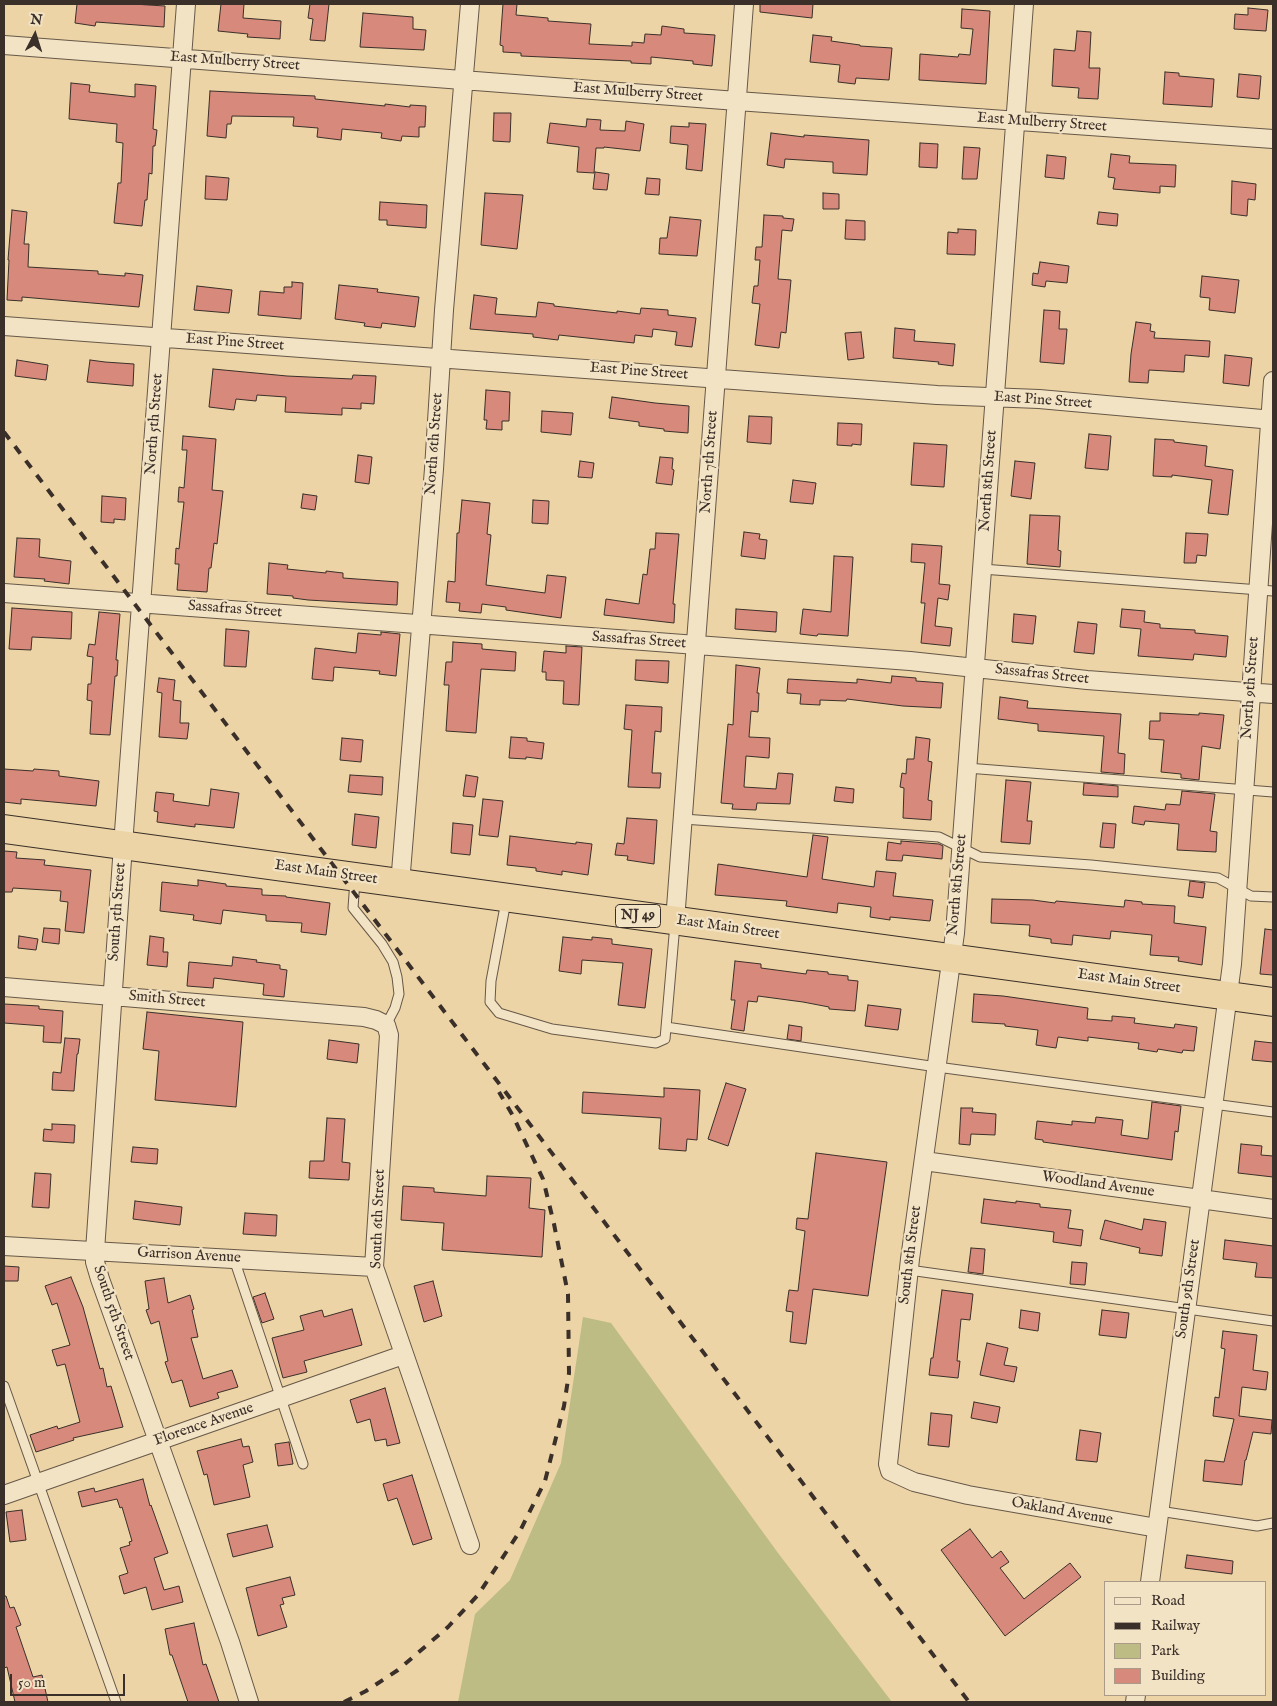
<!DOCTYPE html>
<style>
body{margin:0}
#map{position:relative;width:1277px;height:1706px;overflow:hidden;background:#ecd4a6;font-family:"IM FELL English",serif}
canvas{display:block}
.frame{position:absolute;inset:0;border:5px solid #3a2f29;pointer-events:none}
.legend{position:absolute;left:1104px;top:1581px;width:162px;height:115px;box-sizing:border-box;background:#f3e3c5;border:1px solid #a99b87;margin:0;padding:6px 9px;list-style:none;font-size:15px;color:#3a2f29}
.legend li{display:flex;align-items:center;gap:10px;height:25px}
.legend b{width:25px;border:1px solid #a99b87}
.north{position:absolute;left:10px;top:10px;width:50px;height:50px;-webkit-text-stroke:4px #f3e3c5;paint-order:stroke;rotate:5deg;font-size:14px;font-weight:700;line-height:20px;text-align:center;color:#3a2f29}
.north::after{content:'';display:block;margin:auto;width:18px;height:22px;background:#3a2f29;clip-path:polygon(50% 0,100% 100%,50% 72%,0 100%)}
.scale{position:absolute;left:10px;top:1674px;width:115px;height:22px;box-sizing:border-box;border:2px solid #3a2f29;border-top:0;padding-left:6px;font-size:15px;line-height:18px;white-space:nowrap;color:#3a2f29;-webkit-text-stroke:4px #f3e3c5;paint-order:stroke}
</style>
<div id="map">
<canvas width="1277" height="1706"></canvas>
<div class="frame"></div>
<ul class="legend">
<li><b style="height:6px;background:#f3e3c5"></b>Road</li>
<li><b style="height:6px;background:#3a2f29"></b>Railway</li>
<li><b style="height:14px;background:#bcbc84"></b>Park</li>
<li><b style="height:14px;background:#d7897b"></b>Building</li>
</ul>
<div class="north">N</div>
<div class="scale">50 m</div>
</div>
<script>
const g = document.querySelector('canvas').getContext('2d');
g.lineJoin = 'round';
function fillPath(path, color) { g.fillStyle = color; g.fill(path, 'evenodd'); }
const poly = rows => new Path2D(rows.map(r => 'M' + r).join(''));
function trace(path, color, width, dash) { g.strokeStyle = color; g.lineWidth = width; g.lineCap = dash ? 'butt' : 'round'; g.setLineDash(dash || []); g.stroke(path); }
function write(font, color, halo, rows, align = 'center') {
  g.font = font + ' "IM FELL English",serif'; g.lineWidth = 4.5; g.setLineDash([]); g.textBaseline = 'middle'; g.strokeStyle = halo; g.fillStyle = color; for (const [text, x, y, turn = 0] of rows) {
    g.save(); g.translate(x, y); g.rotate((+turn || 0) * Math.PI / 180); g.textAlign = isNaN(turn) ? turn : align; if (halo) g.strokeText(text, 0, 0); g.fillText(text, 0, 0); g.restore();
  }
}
const green = poly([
 [583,1317,611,1323,778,1553,892,1702,458,1702,475,1614,510,1580,561,1463]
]);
const building = poly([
 [77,4,133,4,165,6,164,27,96,22,95,26,75,23,77,4],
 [221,4,244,4,243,18,281,21,280,39,247,37,248,34,218,31,221,4],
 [310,4,329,4,325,41,310,40,313,19,308,18,310,4],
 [503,4,517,4,516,15,548,18,548,21,591,24,589,44,632,46,632,42,644,43,645,34,661,35,662,26,684,29,684,33,715,35,712,66,693,64,693,61,651,57,651,64,631,63,631,61,521,56,521,53,503,52,503,46,500,45,503,4],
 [760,4,813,4,812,18,760,12,760,4],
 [1248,8,1268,10,1266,31,1234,29,1235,14,1248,15,1248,8],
 [962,9,990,11,986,84,919,80,920,54,958,57,959,54,970,55,973,29,961,28,962,9],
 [363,13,413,17,413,29,426,30,424,50,360,47,363,13],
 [1077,31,1091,32,1089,68,1100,68,1098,99,1078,98,1079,88,1052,86,1054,49,1075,51,1077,31],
 [813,35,832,37,831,41,860,45,860,46,892,48,889,80,856,78,855,84,838,82,840,65,810,62,813,35],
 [1165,72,1179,73,1179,76,1214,79,1212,107,1163,104,1165,72],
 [1239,74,1261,76,1259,99,1237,97,1239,74],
 [71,83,90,85,89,92,135,97,135,84,156,86,153,129,157,130,155,146,153,146,152,174,149,173,147,200,145,200,142,226,114,223,118,183,121,183,123,143,116,142,117,124,69,119,71,83],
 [210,91,315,96,315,99,385,106,385,104,410,107,410,105,426,106,425,127,419,127,419,137,402,136,401,141,381,138,382,133,342,129,341,140,317,137,318,128,293,126,294,117,232,116,231,124,227,124,226,138,207,136,210,91],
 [494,113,511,113,510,142,493,141,494,113],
 [587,119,601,120,600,130,625,131,626,121,644,124,640,151,604,147,604,148,596,148,594,173,577,172,579,147,547,143,550,123,586,127,587,119],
 [689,123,706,124,702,171,686,169,688,145,670,143,671,126,689,127,689,123],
 [771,133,804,137,804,135,869,140,867,175,833,173,833,162,785,159,784,168,767,165,771,133],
 [920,143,938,144,937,168,919,167,920,143],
 [964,147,980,148,977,179,962,179,964,147],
 [1111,154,1130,156,1129,163,1176,165,1175,187,1160,186,1160,193,1113,189,1115,178,1108,177,1111,154],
 [1047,155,1066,157,1064,179,1045,177,1047,155],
 [595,172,609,174,607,190,593,189,595,172],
 [206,176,229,178,227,200,205,199,206,176],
 [647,178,660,179,659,195,645,194,647,178],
 [1232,181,1256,184,1255,200,1248,199,1247,216,1231,214,1232,181],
 [485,193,523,195,517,249,481,245,485,193],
 [823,193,839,194,839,209,823,209,823,193],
 [380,202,427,205,426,228,387,225,387,220,379,220,380,202],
 [12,210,27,212,24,244,29,244,28,267,98,271,98,274,125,276,125,273,143,275,139,307,22,297,22,301,7,300,9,260,8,260,12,210],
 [1099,212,1118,214,1117,226,1097,224,1099,212],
 [764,215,783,216,783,218,794,219,792,231,782,230,778,279,791,280,786,333,781,332,779,348,755,345,760,304,752,303,754,286,758,286,760,260,755,260,756,247,762,247,764,215],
 [670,217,701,220,697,256,659,254,660,238,667,238,670,217],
 [846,220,865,221,865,240,845,239,846,220],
 [958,229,976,230,975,255,947,254,948,232,958,233,958,229],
 [1040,262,1069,266,1067,283,1046,281,1045,287,1032,285,1033,273,1038,274,1040,262],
 [1202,276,1239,280,1235,313,1209,310,1210,298,1200,297,1202,276],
 [292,282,303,283,301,319,258,315,260,291,284,293,284,287,292,287,292,282],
 [339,285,378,289,377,292,419,297,415,327,382,323,381,328,364,326,365,323,335,319,339,285],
 [197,286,232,290,229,313,194,310,197,286],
 [474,295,497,298,495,314,536,317,538,302,554,304,554,306,617,313,617,311,640,314,641,308,668,310,668,315,696,318,692,347,675,345,677,332,653,329,652,337,635,335,634,343,559,335,558,340,533,337,533,334,470,329,474,295],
 [1044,310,1060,311,1059,329,1067,329,1064,364,1040,362,1044,310],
 [1136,322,1151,324,1150,331,1155,332,1154,338,1210,341,1209,357,1185,355,1184,372,1149,370,1148,383,1129,382,1131,354,1136,322],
 [895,328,915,330,914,341,955,344,953,366,938,364,939,362,893,358,895,328],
 [861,332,864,358,848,360,845,333,861,332],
 [1225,355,1252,358,1249,386,1223,383,1225,355],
 [17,360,48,365,46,380,15,376,17,360],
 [90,360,105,362,134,364,133,386,87,382,90,360],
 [213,369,287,376,352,379,353,375,376,376,374,404,361,403,361,409,342,408,342,415,285,412,286,397,257,395,256,401,236,399,234,410,209,407,213,369],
 [486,390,510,392,509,421,502,421,502,430,486,429,487,420,484,420,486,390],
 [612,397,655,403,689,406,688,433,664,431,664,429,639,426,639,422,609,418,612,397],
 [542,411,573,413,571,435,541,432,542,411],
 [749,416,772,417,771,444,747,442,749,416],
 [838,423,862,424,861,445,852,444,852,446,837,445,838,423],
 [1089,434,1111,436,1108,470,1085,468,1089,434],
 [183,436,216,439,212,490,223,491,217,544,214,543,211,568,209,568,207,592,177,590,179,564,175,564,176,548,179,549,184,502,178,502,179,487,184,488,187,450,182,450,183,436],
 [1155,439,1174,440,1174,442,1207,446,1205,466,1233,470,1228,515,1208,513,1212,480,1172,475,1172,477,1153,476,1155,439],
 [914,443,947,445,944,487,911,485,914,443],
 [358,455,372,457,369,484,355,482,358,455],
 [660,457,673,458,672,469,674,470,672,485,656,483,660,457],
 [580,461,594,463,592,478,578,477,580,461],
 [1015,461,1035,463,1031,499,1011,496,1015,461],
 [793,480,816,483,813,504,790,502,793,480],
 [303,494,317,496,315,510,301,508,303,494],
 [102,496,126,498,125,520,114,519,114,523,101,522,102,496],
 [462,500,490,503,487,534,491,535,486,585,545,593,547,575,566,577,561,618,506,610,506,607,482,604,481,613,459,611,460,603,446,602,448,581,455,582,457,533,459,533,462,500],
 [533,500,549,501,548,524,532,523,533,500],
 [1030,515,1060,516,1058,550,1061,551,1060,567,1027,564,1030,515],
 [744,532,760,534,759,539,767,540,765,559,741,556,744,532],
 [656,533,679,534,673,604,675,604,674,623,604,615,606,599,639,604,643,574,647,575,650,549,655,549,656,533],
 [1186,533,1208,534,1206,556,1197,555,1196,563,1184,563,1186,533],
 [17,538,40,539,39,557,71,561,69,584,44,581,45,579,14,577,17,538],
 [912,544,942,546,939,584,950,585,948,600,938,598,935,626,952,628,950,646,921,643,925,603,921,603,925,563,911,562,912,544],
 [834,556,853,557,848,636,818,634,817,636,800,634,803,609,831,612,834,556],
 [269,563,288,565,287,569,326,573,326,571,343,573,343,578,398,582,397,605,308,600,293,598,293,596,267,594,269,563],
 [12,608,72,612,71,639,32,637,31,650,9,649,12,608],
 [736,609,777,612,776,632,735,629,736,609],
 [1122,609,1145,611,1144,622,1160,624,1160,628,1195,630,1195,633,1228,636,1226,657,1194,654,1193,660,1138,656,1141,629,1120,627,1122,609],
 [99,612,120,614,116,660,118,660,117,676,115,676,110,735,90,734,92,701,87,700,88,684,91,684,93,657,87,656,89,644,95,645,99,612],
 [1014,614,1036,616,1033,644,1012,642,1014,614],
 [1078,622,1097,624,1094,654,1074,652,1078,622],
 [226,629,249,631,246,667,224,666,226,629],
 [381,632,400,634,396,676,379,674,380,671,334,667,333,681,312,679,315,648,356,653,358,633,381,635,381,632],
 [453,642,482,644,482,649,516,652,515,671,481,669,476,733,446,731,449,685,444,685,446,662,452,662,453,642],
 [566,646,582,647,579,705,563,704,564,681,546,680,546,672,542,672,544,651,566,653,566,646],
 [636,660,669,661,668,683,635,680,636,660],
 [736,665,760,668,757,693,759,693,758,712,751,711,749,737,770,738,769,758,746,756,744,787,776,789,778,773,793,774,790,804,757,803,756,810,732,809,733,804,721,803,728,724,733,725,736,665],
 [892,676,916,678,916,681,943,683,941,708,903,706,847,699,846,701,820,700,820,705,800,704,801,694,787,693,788,679,857,683,857,679,891,683,892,676],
 [159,678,175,680,173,700,181,701,180,723,189,723,187,739,159,737,162,693,157,692,159,678],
 [1000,697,1028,701,1027,708,1121,714,1118,753,1125,754,1124,774,1101,772,1104,736,1038,731,1038,724,998,719,1000,697],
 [626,705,662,707,661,732,655,731,652,773,661,773,660,788,628,787,632,730,624,729,626,705],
 [1160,713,1199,715,1199,713,1224,715,1220,749,1202,746,1199,780,1181,778,1181,774,1161,772,1164,740,1149,739,1150,721,1160,721,1160,713],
 [511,737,527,738,527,741,544,743,542,759,526,757,526,759,509,758,511,737],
 [916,737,930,739,928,761,932,762,928,800,932,801,931,820,903,818,904,788,900,787,902,773,906,774,907,759,914,759,916,737],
 [342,738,363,740,361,762,340,760,342,738],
 [4,769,33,771,34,769,59,771,59,776,99,781,96,806,21,799,21,804,4,802,4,769],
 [350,775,383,777,382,795,348,792,350,775],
 [466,775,478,777,475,797,463,796,466,775],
 [1006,780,1031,782,1027,821,1032,821,1030,844,1001,842,1006,780],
 [1084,783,1118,786,1118,797,1083,795,1084,783],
 [836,787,854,789,853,803,834,801,836,787],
 [211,789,239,793,234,828,195,824,195,827,157,822,158,812,154,811,156,792,174,794,173,801,209,806,211,789],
 [1182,791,1215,794,1210,831,1217,832,1216,852,1177,850,1179,824,1145,821,1144,825,1132,823,1134,806,1165,810,1166,804,1180,805,1182,791],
 [483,799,503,801,498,837,479,835,483,799],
 [355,814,379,817,376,848,352,845,355,814],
 [627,818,657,820,654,864,627,860,628,856,615,855,617,843,624,844,627,818],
 [453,823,473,825,470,855,451,853,453,823],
 [1103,823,1116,824,1114,848,1100,847,1103,823],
 [813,835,828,837,822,879,874,887,876,871,896,873,893,896,933,900,930,921,890,917,890,920,870,917,871,907,838,903,837,913,786,906,787,901,715,895,718,864,807,877,813,835],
 [510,836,576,844,576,842,592,844,588,875,562,871,562,875,536,871,536,868,507,865,510,836],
 [901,841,939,844,943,846,942,859,903,855,902,861,886,860,888,842,901,844,901,841],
 [4,851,17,852,16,858,45,860,44,865,91,870,84,933,65,931,68,902,60,901,61,891,13,888,12,892,4,892,4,851],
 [198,880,226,884,226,886,262,889,262,895,286,896,286,897,330,903,326,935,301,932,302,923,266,921,266,915,223,910,221,924,193,920,194,915,160,911,162,882,198,886,198,880],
 [1190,881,1205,883,1203,898,1188,896,1190,881],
 [992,899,1033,900,1055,903,1056,901,1124,907,1125,900,1142,902,1142,904,1175,906,1174,923,1206,927,1202,965,1178,961,1179,957,1150,955,1152,935,1111,931,1110,939,1073,935,1072,945,1051,943,1051,939,1029,936,1030,925,991,923,992,899],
 [44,928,60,929,59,944,42,942,44,928],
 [1265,929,1273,930,1273,975,1260,974,1265,929],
 [19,936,38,939,36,950,18,948,19,936],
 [150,936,164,938,163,952,168,952,167,967,147,965,150,936],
 [563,937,592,940,592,937,612,939,612,944,652,949,645,1008,618,1005,623,963,582,960,581,974,559,971,563,937],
 [233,957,257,960,256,962,280,965,280,969,287,970,284,997,263,995,264,984,214,978,213,988,187,986,189,962,232,966,233,957],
 [735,961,761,964,761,968,806,974,807,970,828,972,828,974,848,976,848,980,858,981,855,1011,829,1009,829,1007,803,1002,758,996,757,1002,748,1001,744,1031,731,1029,735,1000,731,1000,735,961],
 [974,994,1003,996,1088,1008,1087,1019,1112,1021,1112,1016,1135,1018,1134,1023,1174,1028,1175,1024,1197,1027,1194,1051,1183,1050,1182,1053,1158,1049,1157,1052,1138,1049,1139,1043,1088,1037,1088,1041,1058,1037,1056,1048,1036,1045,1038,1030,1005,1026,1005,1024,972,1022,974,994],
 [4,1004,39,1006,39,1009,63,1011,61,1043,43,1042,44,1026,4,1023,4,1004],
 [868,1005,901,1009,898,1030,865,1026,868,1005],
 [147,1012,243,1022,236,1107,155,1100,159,1051,143,1049,147,1012],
 [789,1025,802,1027,801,1041,787,1039,789,1025],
 [65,1038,80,1039,78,1054,77,1054,74,1091,52,1090,53,1072,61,1073,65,1038],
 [329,1040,359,1044,357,1063,327,1059,329,1040],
 [1255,1041,1273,1043,1273,1062,1252,1060,1255,1041],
 [726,1083,746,1089,728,1146,708,1139,726,1083],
 [664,1088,700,1090,697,1140,687,1139,686,1151,659,1149,661,1118,582,1113,583,1092,664,1097,664,1088],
 [1152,1102,1181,1106,1178,1132,1175,1131,1172,1160,1043,1142,1043,1140,1035,1139,1037,1121,1072,1125,1072,1121,1095,1123,1096,1117,1123,1120,1121,1135,1148,1139,1152,1102],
 [961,1108,973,1108,972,1112,996,1114,995,1135,971,1134,970,1145,959,1144,961,1108],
 [327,1118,345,1119,342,1162,350,1163,349,1180,309,1178,310,1161,324,1161,327,1118],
 [52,1124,75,1125,74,1143,43,1141,44,1129,52,1130,52,1124],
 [1241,1144,1262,1146,1261,1155,1273,1156,1273,1177,1238,1173,1241,1144],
 [133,1147,158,1149,157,1164,131,1162,133,1147],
 [816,1153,887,1162,868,1296,813,1289,806,1344,790,1342,793,1312,786,1311,789,1290,798,1291,805,1231,796,1229,797,1218,808,1219,816,1153],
 [35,1173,51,1174,49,1208,32,1207,35,1173],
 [487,1176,531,1178,529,1208,545,1210,542,1257,442,1250,444,1223,401,1220,403,1186,434,1188,434,1192,486,1196,487,1176],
 [984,1199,1016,1203,1016,1201,1040,1204,1040,1207,1071,1210,1068,1228,1083,1230,1081,1246,1053,1242,1054,1232,981,1223,984,1199],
 [135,1201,182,1207,180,1225,133,1219,135,1201],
 [245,1213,277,1215,276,1236,243,1234,245,1213],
 [1144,1219,1166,1222,1162,1256,1139,1253,1140,1248,1100,1239,1105,1220,1142,1230,1144,1219],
 [1225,1240,1273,1246,1273,1278,1255,1277,1257,1263,1223,1259,1225,1240],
 [971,1248,985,1249,983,1274,968,1272,971,1248],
 [1072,1262,1087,1263,1085,1285,1070,1284,1072,1262],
 [4,1266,19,1267,18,1281,4,1281,4,1266],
 [71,1277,83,1307,100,1369,103,1368,107,1387,111,1386,123,1427,73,1438,74,1440,36,1452,30,1435,57,1426,58,1429,80,1422,65,1364,57,1366,52,1350,70,1345,57,1303,52,1305,45,1286,71,1277],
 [164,1278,168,1303,190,1295,194,1309,192,1310,198,1337,191,1338,203,1379,232,1370,238,1387,217,1393,219,1398,190,1407,182,1380,172,1383,165,1362,168,1361,159,1321,151,1324,146,1310,149,1309,145,1281,164,1278],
 [433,1281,442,1316,424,1322,414,1286,433,1281],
 [942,1290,973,1294,970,1320,961,1319,957,1361,960,1361,958,1378,929,1375,931,1358,933,1358,942,1290],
 [265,1293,274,1319,262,1323,253,1297,265,1293],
 [352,1309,362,1345,304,1361,307,1372,283,1378,272,1338,304,1330,300,1316,322,1310,324,1317,352,1309],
 [1021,1310,1040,1313,1038,1331,1019,1328,1021,1310],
 [1102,1310,1129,1313,1126,1338,1099,1335,1102,1310],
 [1223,1331,1257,1335,1253,1370,1268,1372,1266,1390,1242,1387,1239,1416,1272,1420,1271,1434,1253,1432,1246,1460,1245,1460,1242,1485,1203,1481,1205,1460,1224,1462,1234,1419,1213,1416,1215,1397,1219,1398,1225,1349,1221,1348,1223,1331],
 [987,1343,1008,1348,1004,1365,1017,1367,1014,1382,980,1375,987,1343],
 [385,1388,400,1443,387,1446,386,1439,375,1441,370,1419,357,1423,350,1400,385,1388],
 [974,1402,1000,1407,997,1423,971,1418,974,1402],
 [931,1413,952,1415,949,1447,928,1445,931,1413],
 [1080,1430,1101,1433,1097,1462,1076,1460,1080,1430],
 [241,1439,243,1447,249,1446,253,1462,243,1465,250,1497,214,1505,207,1474,204,1475,197,1451,241,1439],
 [289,1442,293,1464,278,1466,275,1444,289,1442],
 [412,1475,432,1539,413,1545,397,1498,388,1501,383,1484,412,1475],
 [143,1479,150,1506,151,1505,168,1553,154,1558,164,1590,179,1586,183,1602,152,1610,146,1587,124,1594,119,1576,128,1573,120,1548,130,1545,129,1542,132,1541,122,1507,120,1508,117,1499,82,1507,78,1492,94,1488,95,1492,143,1479],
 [22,1510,26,1540,10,1542,6,1512,22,1510],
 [267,1525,273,1547,233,1557,227,1534,267,1525],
 [970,1529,992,1558,1001,1551,1009,1562,1000,1568,1024,1599,1070,1563,1081,1577,1005,1636,941,1550,970,1529],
 [1187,1555,1233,1561,1232,1574,1185,1568,1187,1555],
 [290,1577,295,1595,282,1598,284,1604,280,1605,287,1627,258,1636,246,1588,290,1577],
 [4,1596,6,1596,10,1608,14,1607,21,1625,16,1627,33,1677,42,1675,48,1702,15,1702,7,1667,4,1668,4,1596],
 [194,1623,203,1665,206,1664,219,1702,188,1702,172,1655,170,1655,165,1629,194,1623]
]);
const service = poly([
 [982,569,1273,591],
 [967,768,1273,792],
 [683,819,939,837,980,857,1091,865,1218,878,1251,896,1273,897],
 [355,880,353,908,382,944,393,962,397,977,399,994,395,1008,386,1025],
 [506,901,491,981,490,1002,499,1013,552,1029,656,1043,665,1039,675,924],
 [666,1027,937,1067,1273,1112],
 [234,1259,303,1464],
 [909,1270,1273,1321],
 [4,1386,116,1702],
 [1159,1511,1257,1526,1273,1523]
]);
const minor = poly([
 [186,4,123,845,95,1251,95,1262,100,1279,230,1642,249,1702],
 [1024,4,955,933,910,1259,888,1464,890,1471,914,1482,968,1495,1157,1528],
 [4,45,737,101,1273,139],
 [4,326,937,395,1039,399,1273,420],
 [4,593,910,661,1087,680,1273,694],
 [400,884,434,469,444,310,470,4],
 [675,921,744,4],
 [4,987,364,1017,376,1020,386,1025,389,1035,374,1267,470,1545],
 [924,1161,1273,1209],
 [4,1246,374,1267],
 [4,1495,403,1355],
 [1150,1582,1232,964,1273,381],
 [1135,1702,1136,1695]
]);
const trunk = poly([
 [4,829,1273,1002]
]);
const rail = poly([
 [4,432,969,1702],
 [344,1702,366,1691,398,1670,448,1627,478,1595,520,1531,545,1481,564,1406,569,1373,568,1294,554,1224,543,1179,513,1116,499,1092]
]);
const shields = [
 [638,916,45]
];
const shieldNames = [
 ["NJ 49",638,916]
];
const streetNames = [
 ["East Mulberry Street",235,62,4],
 ["East Mulberry Street",638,93,4],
 ["East Mulberry Street",1042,123,4],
 ["East Pine Street",235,343,4],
 ["East Pine Street",639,372,4],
 ["East Pine Street",1043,401,4],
 ["North 5th Street",155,424,-86],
 ["North 6th Street",435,444,-86],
 ["North 7th Street",710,462,-86],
 ["North 8th Street",989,481,-86],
 ["Sassafras Street",235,610,4],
 ["Sassafras Street",639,641,4],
 ["Sassafras Street",1042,675,6],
 ["North 9th Street",1251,688,-86],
 ["East Main Street",326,873,8],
 ["North 8th Street",958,885,-85],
 ["South 5th Street",118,912,-86],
 ["East Main Street",728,928,8],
 ["East Main Street",1129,982,8],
 ["Smith Street",167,1000,5],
 ["Woodland Avenue",1098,1185,8],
 ["South 6th Street",379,1219,-88],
 ["South 8th Street",911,1255,-83],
 ["Garrison Avenue",189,1256,3],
 ["South 9th Street",1189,1289,-82],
 ["South 5th Street",113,1313,71],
 ["Florence Avenue",204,1425,-19],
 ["Oakland Avenue",1062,1512,10]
];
fillPath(green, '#bcbc84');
fillPath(building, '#d7897b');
trace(building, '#3a2f29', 1);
trace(service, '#665848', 11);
trace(minor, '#665848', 20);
trace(trunk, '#3a2f29', 30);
trace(service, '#f3e3c5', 9);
trace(minor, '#f3e3c5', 18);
trace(trunk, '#ecd4a6', 28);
trace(rail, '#3a2f29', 4, [9, 9]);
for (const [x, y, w] of shields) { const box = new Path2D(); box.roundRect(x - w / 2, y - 11.5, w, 23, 4); g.fillStyle = '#f3e3c5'; g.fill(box); trace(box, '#3a2f29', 1); }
write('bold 14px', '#3a2f29', null, shieldNames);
write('15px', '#3a2f29', '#f3e3c5', streetNames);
</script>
